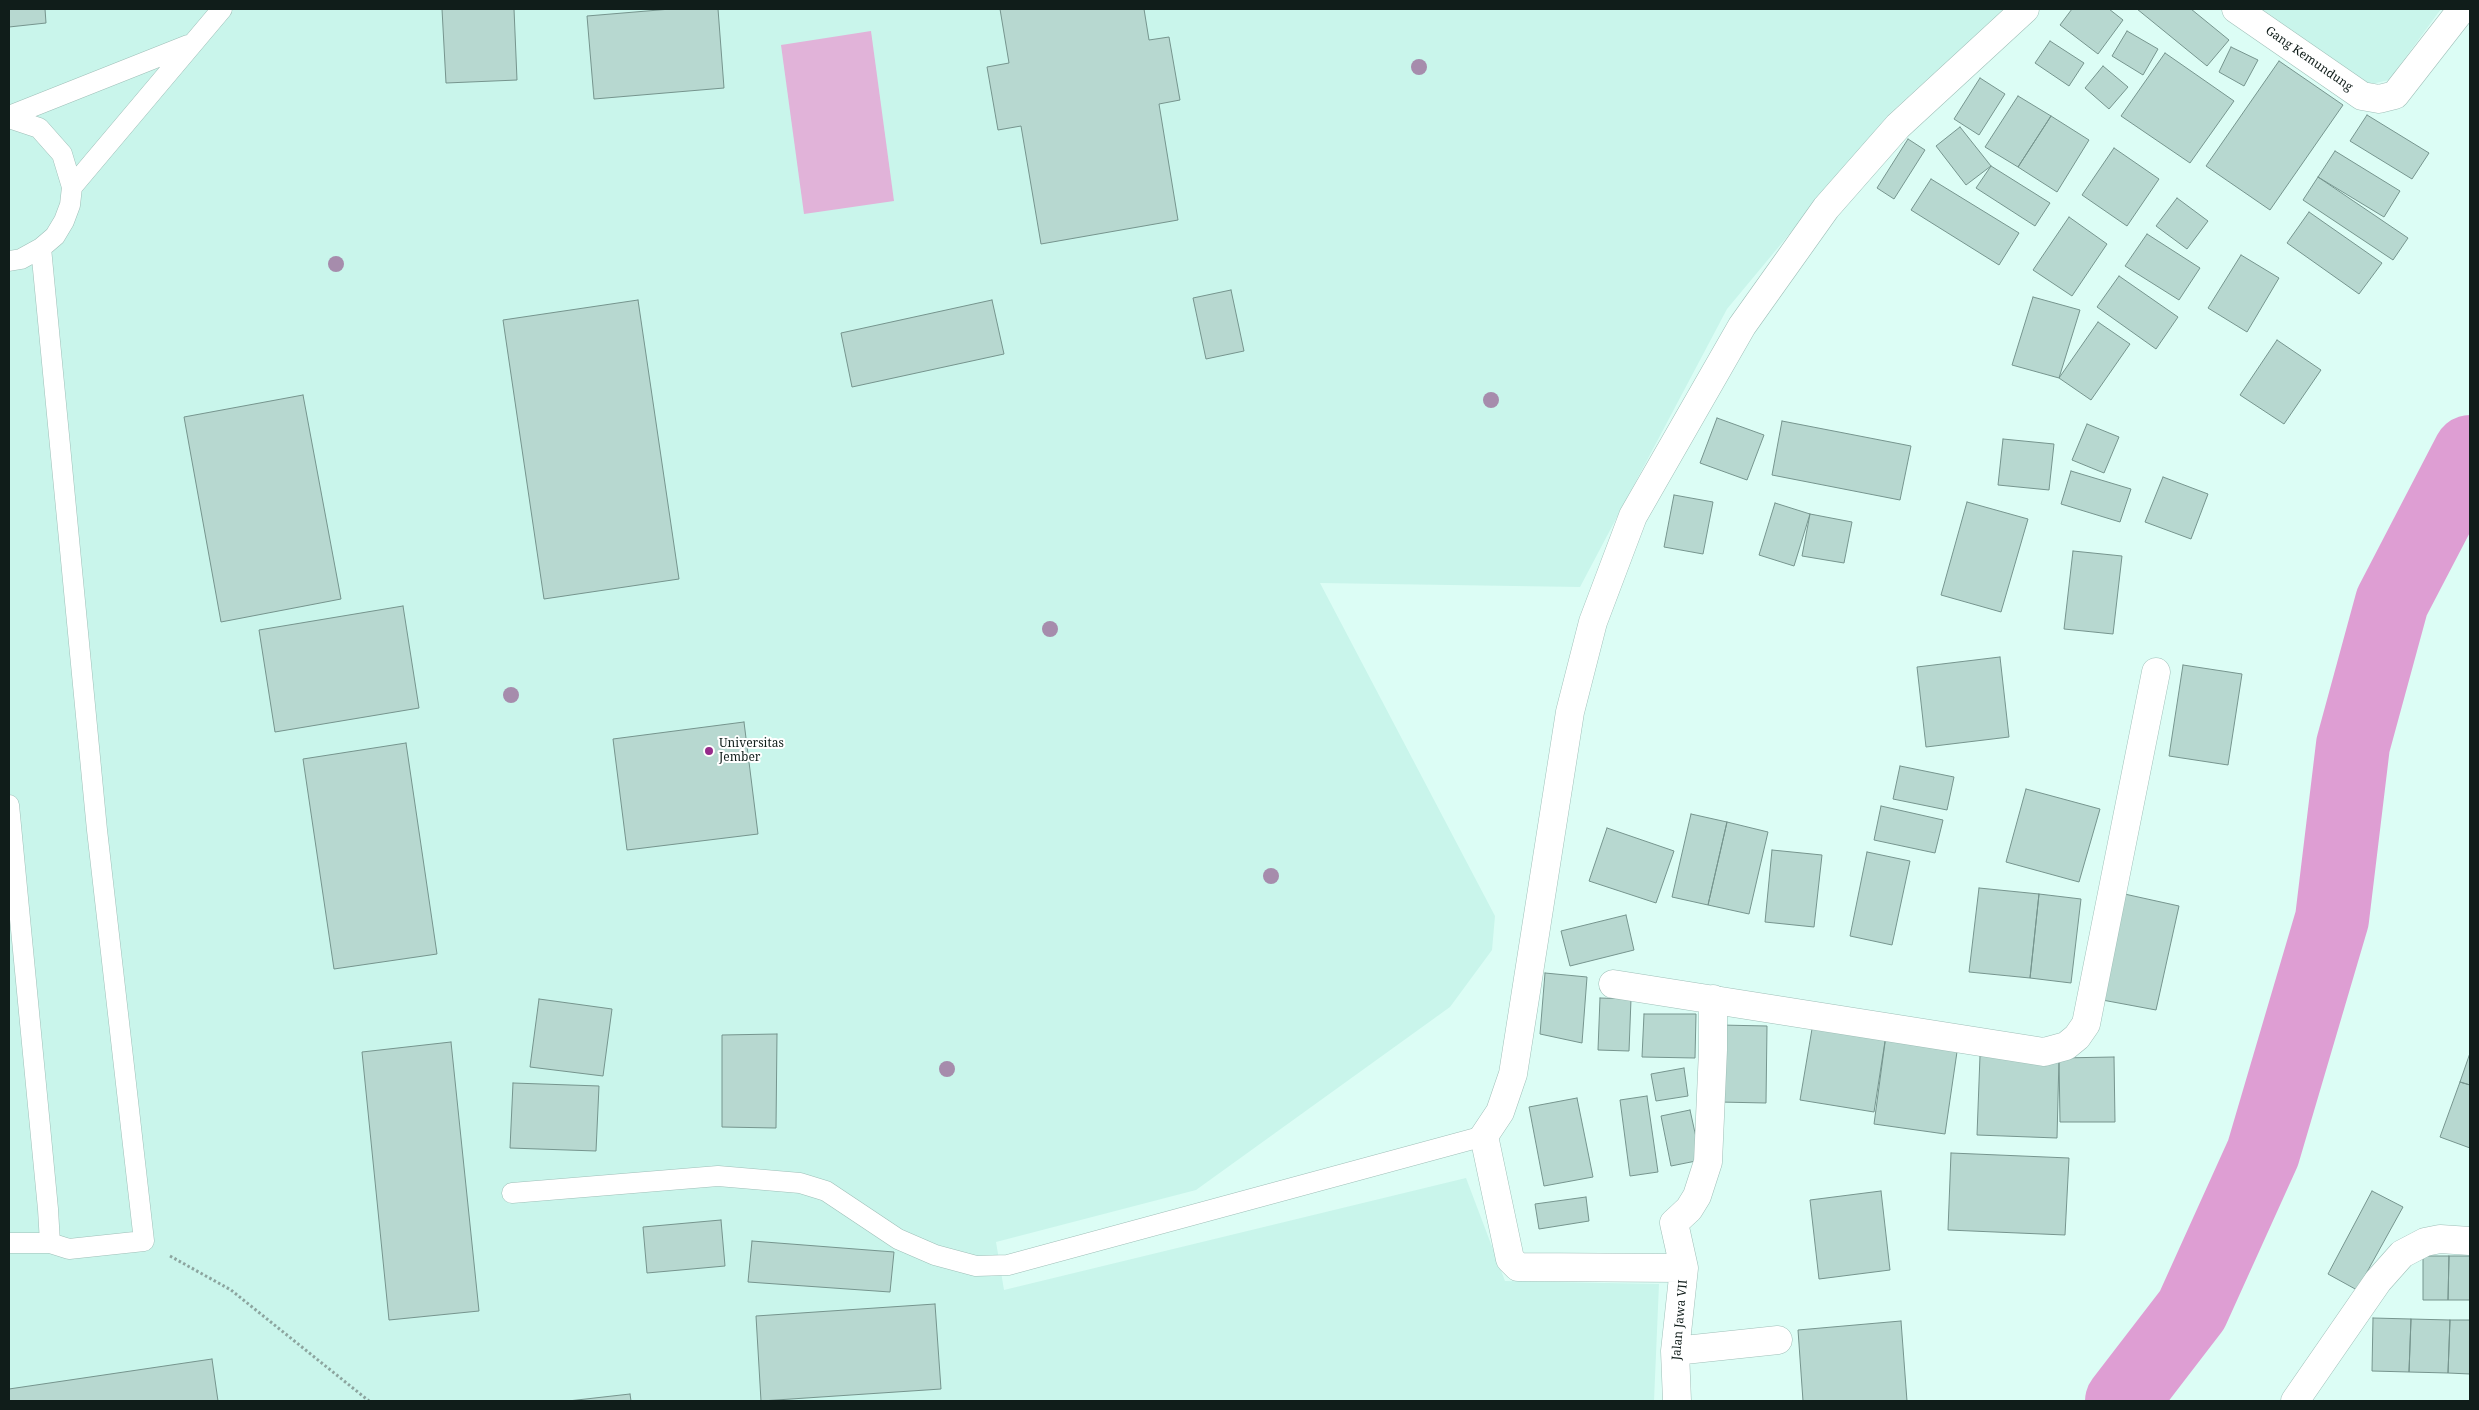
<!DOCTYPE html>
<style>
body{margin:0}
#map{position:relative;width:2479px;height:1410px;overflow:hidden;background:#dcfdf5;font-family:"Noto Serif",serif}
canvas{display:block}
.frame{position:absolute;inset:0;border:10px solid #101d1a;pointer-events:none}
</style>
<div id="map">
<canvas width="2479" height="1410"></canvas>
<div class="frame"></div>
</div>
<script>
const g = document.querySelector('canvas').getContext('2d');
g.lineJoin = 'round';
function fillPath(path, color) { g.fillStyle = color; g.fill(path, 'evenodd'); }
const poly = rows => new Path2D(rows.map(r => 'M' + r).join(''));
function trace(path, color, width, dash) { g.strokeStyle = color; g.lineWidth = width; g.lineCap = dash ? 'butt' : 'round'; g.setLineDash(dash || []); g.stroke(path); }
function write(font, color, halo, rows, align = 'center') {
  g.font = font + ' "Noto Serif",serif'; g.lineWidth = 4; g.setLineDash([]); g.textBaseline = 'middle'; g.strokeStyle = halo; g.fillStyle = color; for (const [text, x, y, turn = 0] of rows) {
    g.save(); g.translate(x, y); g.rotate((+turn || 0) * Math.PI / 180); g.textAlign = isNaN(turn) ? turn : align; if (halo) g.strokeText(text, 0, 0); g.fillText(text, 0, 0); g.restore();
  }
}
const built = poly([
 [9,9,2005,9,1890,113,1727,309,1580,587,1320,583,1495,916,1492,950,1450,1007,1196,1190,996,1242,1004,1290,1466,1178,1505,1281,1659,1284,1654,1401,9,1401],
 [2257,9,2441,9,2389,80,2376,83,2362,83]
]);
const green = poly([
 [871,31,894,201,804,214,781,45]
]);
const river = poly([
 [2122,1401,2192,1310,2263,1153,2332,919,2353,745,2392,602,2470,452]
]);
const building = poly([
 [9,9,45,9,46,23,9,27,9,9],
 [442,9,514,9,517,80,446,83,442,9],
 [671,9,718,9,724,88,594,99,587,16,671,9],
 [1000,9,1144,9,1149,40,1169,37,1180,100,1159,104,1178,220,1041,244,1021,126,998,130,987,67,1009,63,1000,9],
 [2072,9,2109,9,2123,20,2098,54,2060,25,2072,9],
 [2137,9,2191,9,2229,40,2207,66,2137,9],
 [2127,31,2158,49,2143,75,2112,56,2127,31],
 [2050,41,2084,63,2069,86,2035,63,2050,41],
 [2231,47,2258,60,2244,86,2219,72,2231,47],
 [2165,53,2234,101,2190,163,2121,116,2165,53],
 [2279,61,2343,105,2270,210,2206,166,2279,61],
 [2103,66,2128,87,2109,109,2085,88,2103,66],
 [1980,78,2005,94,1979,135,1954,119,1980,78],
 [2018,96,2051,116,2018,167,1985,147,2018,96],
 [2367,115,2429,153,2412,179,2350,141,2367,115],
 [2051,116,2089,140,2057,192,2018,167,2051,116],
 [1960,127,1991,166,1966,185,1936,146,1960,127],
 [1908,139,1925,150,1894,199,1877,188,1908,139],
 [2114,148,2159,179,2127,226,2082,195,2114,148],
 [2335,151,2400,191,2384,217,2318,177,2335,151],
 [1991,166,2050,203,2035,226,1976,188,1991,166],
 [2318,177,2408,238,2393,260,2303,200,2318,177],
 [1931,179,2019,233,1999,265,1911,210,1931,179],
 [2177,198,2208,221,2187,249,2156,226,2177,198],
 [2309,212,2382,263,2359,294,2287,243,2309,212],
 [2069,217,2107,244,2072,296,2033,270,2069,217],
 [2147,234,2200,268,2179,300,2125,266,2147,234],
 [2241,255,2279,278,2247,332,2208,308,2241,255],
 [2119,276,2178,317,2156,349,2097,307,2119,276],
 [1231,290,1244,351,1206,359,1193,298,1231,290],
 [2033,297,2080,310,2059,378,2012,365,2033,297],
 [638,300,679,579,544,599,503,320,638,300],
 [992,300,1004,354,852,387,841,333,992,300],
 [2098,322,2130,344,2091,400,2059,378,2098,322],
 [2277,340,2321,370,2284,424,2240,395,2277,340],
 [303,395,341,599,221,622,184,417,303,395],
 [1717,418,1764,435,1747,480,1700,463,1717,418],
 [1782,421,1911,446,1900,500,1772,475,1782,421],
 [2087,424,2119,437,2104,473,2072,460,2087,424],
 [2003,439,2054,444,2049,490,1998,485,2003,439],
 [2071,471,2131,489,2120,522,2061,504,2071,471],
 [2163,477,2208,494,2191,539,2145,522,2163,477],
 [1674,495,1713,502,1703,554,1664,547,1674,495],
 [1967,502,2028,519,2001,612,1941,595,1967,502],
 [1775,503,1810,514,1794,566,1759,555,1775,503],
 [1810,514,1852,522,1844,563,1802,556,1810,514],
 [2073,551,2122,556,2113,634,2064,629,2073,551],
 [403,606,419,708,275,732,259,630,403,606],
 [2000,657,2009,737,1926,747,1917,667,2000,657],
 [2183,665,2242,674,2228,765,2169,756,2183,665],
 [744,722,758,834,627,850,613,739,744,722],
 [406,743,437,954,334,969,303,759,406,743],
 [1900,766,1954,777,1947,810,1893,799,1900,766],
 [2026,789,2100,809,2079,882,2006,862,2026,789],
 [1881,806,1943,820,1935,853,1874,840,1881,806],
 [1691,814,1727,822,1708,905,1672,897,1691,814],
 [1727,822,1768,832,1749,914,1708,905,1727,822],
 [1607,828,1674,851,1656,903,1589,881,1607,828],
 [1772,850,1822,855,1814,927,1765,922,1772,850],
 [1867,852,1910,861,1892,945,1850,936,1867,852],
 [1979,888,2039,894,2030,978,1969,972,1979,888],
 [2120,893,2179,906,2156,1010,2097,999,2120,893],
 [2039,894,2081,899,2071,983,2030,978,2039,894],
 [1626,915,1634,950,1570,966,1561,931,1626,915],
 [1545,973,1587,977,1582,1043,1540,1034,1545,973],
 [1600,998,1631,999,1629,1051,1598,1050,1600,998],
 [539,999,612,1009,603,1076,530,1067,539,999],
 [1644,1014,1696,1014,1695,1058,1642,1057,1644,1014],
 [1813,1023,1886,1035,1874,1112,1800,1100,1813,1023],
 [1720,1025,1767,1026,1766,1103,1719,1102,1720,1025],
 [777,1034,776,1128,722,1127,722,1035,777,1034],
 [1886,1035,1958,1045,1945,1134,1874,1124,1886,1035],
 [451,1042,479,1311,389,1320,362,1052,451,1042],
 [2470,1053,2470,1085,2460,1082,2470,1053],
 [1980,1056,2059,1058,2057,1138,1977,1135,1980,1056],
 [2114,1057,2115,1122,2060,1122,2059,1058,2114,1057],
 [1684,1068,1688,1096,1656,1101,1651,1074,1684,1068],
 [2460,1082,2470,1085,2470,1148,2440,1137,2460,1082],
 [513,1083,599,1086,596,1151,510,1148,513,1083],
 [1647,1096,1658,1172,1630,1176,1620,1100,1647,1096],
 [1577,1098,1593,1177,1544,1186,1529,1107,1577,1098],
 [1690,1110,1701,1160,1671,1166,1661,1116,1690,1110],
 [1951,1153,2069,1158,2065,1235,1948,1230,1951,1153],
 [1881,1191,1890,1270,1819,1279,1810,1200,1881,1191],
 [2372,1191,2403,1207,2357,1290,2328,1274,2372,1191],
 [1586,1197,1589,1221,1539,1229,1535,1204,1586,1197],
 [721,1220,725,1266,647,1273,643,1227,721,1220],
 [752,1241,894,1252,890,1292,748,1282,752,1241],
 [2423,1256,2449,1256,2448,1300,2423,1300,2423,1256],
 [2449,1256,2470,1256,2470,1300,2448,1300,2449,1256],
 [935,1304,941,1389,761,1401,756,1316,935,1304],
 [2373,1318,2411,1319,2409,1372,2372,1371,2373,1318],
 [2411,1319,2450,1320,2448,1373,2409,1372,2411,1319],
 [2450,1320,2470,1320,2470,1374,2448,1373,2450,1320],
 [1901,1321,1907,1401,1803,1401,1798,1330,1901,1321],
 [212,1359,218,1401,9,1401,9,1389,212,1359],
 [630,1394,631,1401,568,1401,630,1394]
]);
const path = poly([
 [170,1256,231,1290,369,1401]
]);
const service = poly([
 [9,116,188,45],
 [9,118,39,128,62,154,72,187,70,205,64,221,55,236,41,248,21,259,9,261],
 [72,187,222,9],
 [9,805,48,1209,50,1243],
 [512,1193,718,1176,800,1183,826,1191,898,1239,935,1255,976,1266,1008,1265,1484,1136],
 [9,1243,50,1243,69,1249,144,1241,97,830,41,248]
]);
const minor = poly([
 [2236,9,2362,96,2379,99,2395,95,2462,9],
 [1613,984,2044,1052,2066,1046,2077,1037,2086,1024,2156,672],
 [1684,1268,1518,1267,1510,1259,1484,1136,1500,1112,1513,1074,1570,712,1593,622,1633,516,1742,326,1826,208,1898,126,2025,9],
 [1675,1351,1778,1340],
 [1677,1401,1675,1351,1684,1268,1674,1223,1689,1209,1697,1196,1708,1162,1713,1050,1713,999],
 [2295,1401,2378,1281,2402,1254,2425,1242,2440,1239,2470,1241]
]);
const trees = [
 [1419,67],
 [336,264],
 [1491,400],
 [1050,629],
 [511,695],
 [1271,876],
 [947,1069]
];
const markers = [
 [709,751,5,"#972b8b"]
];
const streetNames = [
 ["Gang Kemundung",2309,59,35],
 ["Jalan Jawa VII",1680,1320,-85]
];
const poiNames = [
 ["Universitas",719,744],
 ["Jember",719,758]
];
fillPath(built, '#c9f5eb');
fillPath(green, '#e1b3d9');
trace(river, '#de9ed3', 74);
fillPath(building, '#b7d8d0');
trace(building, '#76958e', 1);
trace(service, '#9fbfb8', 21);
trace(minor, '#9fbfb8', 29);
trace(path, '#8ca59f', 3, [2.5, 2.5]);
trace(service, '#fff', 20);
trace(minor, '#fff', 28);
g.fillStyle = '#a68cac';
for (const [x, y] of trees) { g.beginPath(); g.arc(x, y, 8, 0, 2 * Math.PI); g.fill(); }
for (const [x, y, r, color] of markers) { const dot = new Path2D(); dot.arc(x, y, r, 0, 2 * Math.PI); g.fillStyle = color; g.fill(dot); trace(dot, '#fff', 2); }
write('12px', '#101d1a', '#fff', streetNames);
write('12px', '#101d1a', '#fff', poiNames, 'left');
</script>
